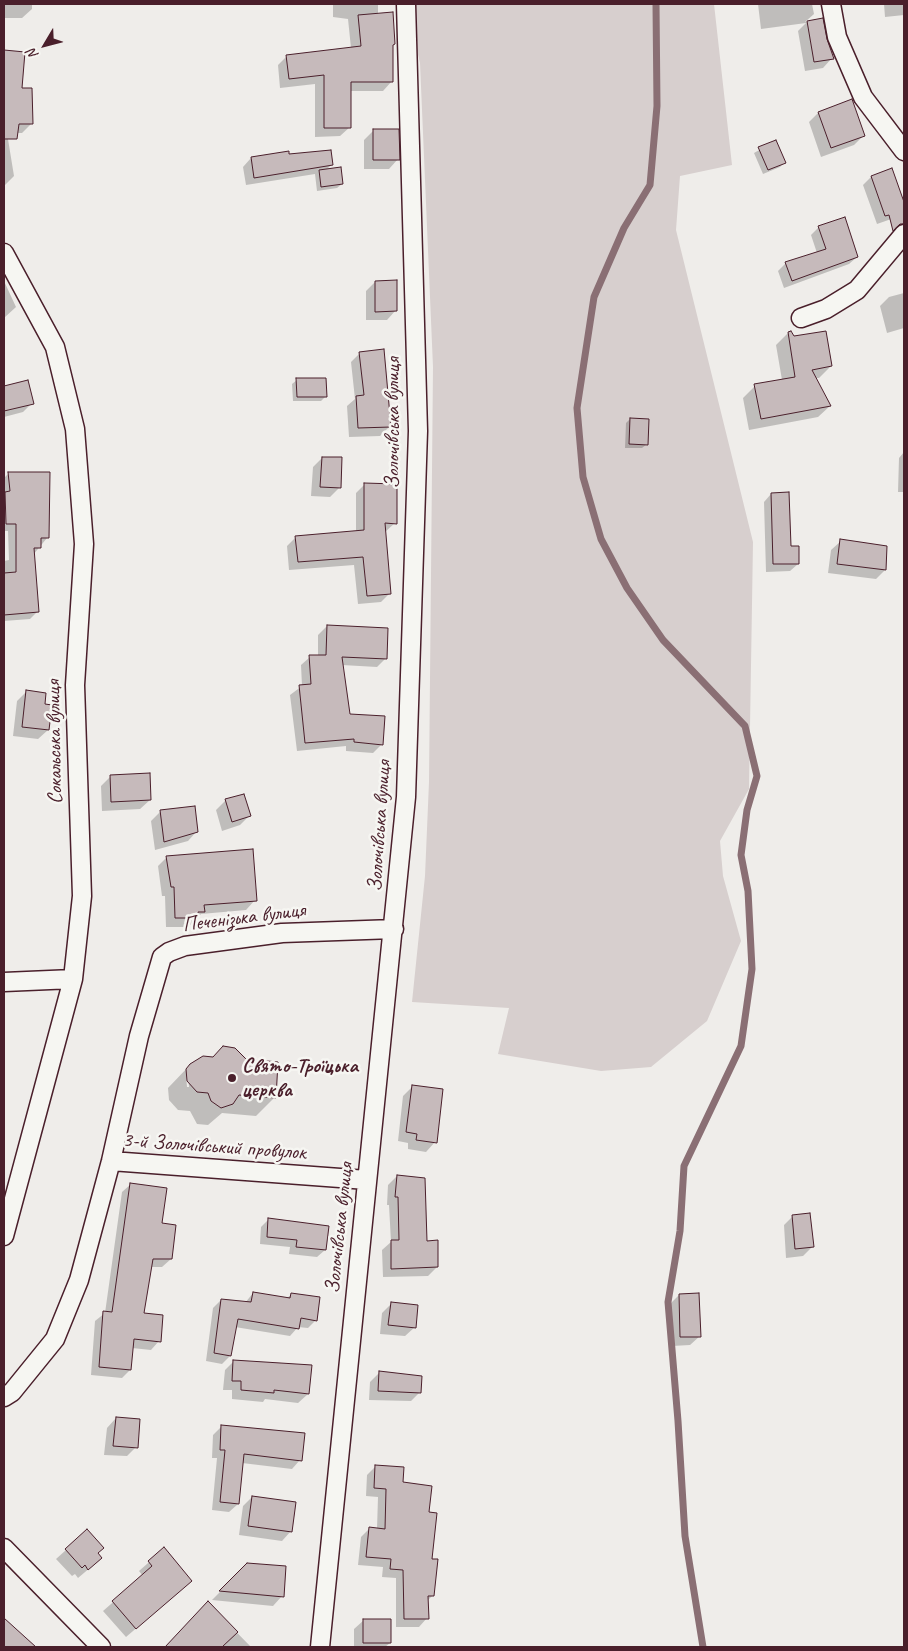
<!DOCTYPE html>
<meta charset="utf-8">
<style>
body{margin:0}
#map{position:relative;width:908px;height:1651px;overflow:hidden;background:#efedea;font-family:Caveat,sans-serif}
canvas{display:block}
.frame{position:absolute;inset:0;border:5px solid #4a1f2b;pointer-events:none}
.north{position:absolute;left:20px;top:20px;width:50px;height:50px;-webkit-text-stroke:4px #f6f6f2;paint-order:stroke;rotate:233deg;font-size:14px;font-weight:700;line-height:20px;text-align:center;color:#4a1f2b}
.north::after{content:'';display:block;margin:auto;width:18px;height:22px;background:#4a1f2b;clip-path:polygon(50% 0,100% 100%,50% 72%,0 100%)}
</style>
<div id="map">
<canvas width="908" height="1651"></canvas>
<div class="frame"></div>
<div class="north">N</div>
</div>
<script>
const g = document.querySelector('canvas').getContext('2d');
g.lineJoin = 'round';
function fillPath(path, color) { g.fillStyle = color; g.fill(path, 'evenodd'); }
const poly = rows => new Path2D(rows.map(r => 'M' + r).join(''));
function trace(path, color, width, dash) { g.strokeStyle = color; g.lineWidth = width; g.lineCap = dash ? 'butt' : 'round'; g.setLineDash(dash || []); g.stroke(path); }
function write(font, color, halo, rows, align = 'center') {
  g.font = font + ' Caveat,sans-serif'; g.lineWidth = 5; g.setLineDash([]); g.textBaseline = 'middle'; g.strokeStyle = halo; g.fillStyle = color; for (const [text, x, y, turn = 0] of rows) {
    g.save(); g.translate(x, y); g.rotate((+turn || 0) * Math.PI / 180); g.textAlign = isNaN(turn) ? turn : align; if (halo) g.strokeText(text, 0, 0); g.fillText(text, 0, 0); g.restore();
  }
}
const green = poly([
 [406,4,714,4,732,165,680,176,676,230,753,542,749,789,720,841,723,876,741,941,707,1021,651,1067,601,1071,498,1054,509,1008,412,1002,425,876,429,782,433,367,420,63]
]);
const shadow = poly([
 [4,4,32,4,32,9,22,18,4,18],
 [333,4,378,4,378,15,394,44,392,46,392,81,383,91,349,91,350,127,340,136,315,137,315,84,280,88,278,65,287,56,351,48,348,19,333,17],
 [758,4,812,4,814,14,805,22,822,19,832,58,823,68,805,71,798,31,806,23,761,29],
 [884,4,904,4,904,15,885,17],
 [4,76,21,78,20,90,32,123,22,133,7,133,14,176,4,186],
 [818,113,864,135,854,145,821,157,809,122],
 [374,130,398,159,389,169,364,169,364,140],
 [775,141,784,163,780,167,763,174,754,153],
 [288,156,332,164,326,170,342,184,337,188,317,191,315,174,246,185,243,167,251,158],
 [891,170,904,209,897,217,877,224,863,185,871,177],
 [819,227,857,257,849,264,784,288,778,271,786,263,817,253,811,235],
 [4,281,16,307,4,318],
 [375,282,396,310,387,320,366,320,366,291],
 [904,293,904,328,887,333,880,306,889,297],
 [788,333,831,366,819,378,815,378,830,406,818,417,749,430,743,398,755,386,782,380,776,345],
 [360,353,389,427,380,436,349,437,347,406,355,399,351,362],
 [297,380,326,396,321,401,293,401,292,384],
 [27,382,32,403,23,412,4,417,4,387],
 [630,419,647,444,642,448,625,448,626,423],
 [904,452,904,492,898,492,899,458],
 [322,458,340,487,330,497,311,496,313,467],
 [9,473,47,538,33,555,38,611,30,619,4,621,4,561,9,560,8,531,4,531,4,478],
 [365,484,395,523,385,532,389,594,381,602,358,604,354,565,289,570,287,546,296,537,356,532,356,493],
 [771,494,798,564,790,571,766,572,764,502],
 [841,541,885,570,876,579,828,573,831,550],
 [327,626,386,658,377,667,342,665,349,715,382,744,373,753,346,751,346,746,297,751,290,695,302,686,301,665,310,657,318,656,318,635],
 [27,691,43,705,48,730,38,739,13,736,17,701],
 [110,777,150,800,140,809,102,811,101,786],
 [226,800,249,816,240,825,222,831,216,810],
 [160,812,197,831,188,841,155,850,151,821],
 [167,857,255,900,246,910,201,914,188,927,166,927,165,896,162,896,158,866],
 [190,1065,275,1097,256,1116,222,1113,208,1125,197,1124,190,1111,178,1110,169,1100,168,1088],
 [186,1074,188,1074,189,1087,187,1087],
 [412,1087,435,1142,426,1152,408,1149,408,1143,398,1141,403,1096],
 [397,1176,437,1267,428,1276,383,1277,382,1250,391,1242,389,1205,387,1205,388,1185],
 [131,1184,160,1224,171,1259,162,1267,150,1267,142,1314,159,1341,151,1350,132,1348,130,1370,122,1378,91,1375,95,1321,105,1313,122,1192],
 [793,1216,812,1247,803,1256,786,1258,784,1225],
 [269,1219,325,1250,317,1257,289,1254,290,1247,260,1244,261,1227],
 [253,1293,287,1298,292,1294,316,1320,308,1328,298,1327,290,1336,235,1327,230,1356,222,1364,206,1361,213,1308,221,1300,245,1303],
 [679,1295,700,1336,690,1345,672,1346,670,1304],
 [391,1304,415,1327,405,1336,380,1334,382,1313],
 [234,1361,308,1394,298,1403,265,1399,263,1402,232,1399,232,1390,223,1390,225,1370],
 [379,1373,420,1392,411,1401,369,1400,370,1382],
 [116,1418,136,1447,127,1456,104,1455,107,1428],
 [222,1426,300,1460,292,1469,242,1463,238,1504,229,1512,212,1510,217,1458,212,1458,213,1435],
 [375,1467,402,1483,428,1513,433,1595,427,1601,427,1618,419,1627,396,1627,396,1578,382,1577,383,1567,358,1565,361,1537,369,1529,377,1529,378,1497,366,1496,367,1475],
 [252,1497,291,1531,282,1541,239,1535,243,1506],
 [164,1549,181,1590,126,1637,103,1611,143,1576,139,1571],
 [66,1550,97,1554,91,1567,78,1578,75,1574,72,1576,56,1559],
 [238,1574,282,1596,273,1606,212,1600],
 [208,1603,251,1647,165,1647],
 [4,1620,26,1640,24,1642,31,1647,4,1647],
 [364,1620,390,1643,385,1647,354,1647,354,1629]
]);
const stream = poly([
 [656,4,657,106,650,185,624,228,594,297,577,408,583,477,601,539,627,588,663,640,745,726,757,776,747,810,741,855,748,891,752,969,741,1046,684,1166,680,1231,668,1302,678,1421,685,1536,703,1647]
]);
const building = poly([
 [393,12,395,44,393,45,393,82,351,82,351,128,324,128,324,75,289,79,286,55,361,46,358,15,393,12],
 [823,18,827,39,834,59,814,62,807,21,823,18],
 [4,50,25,52,22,88,32,88,33,124,19,124,17,139,4,139,4,50],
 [852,99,865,136,831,148,818,112,852,99],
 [373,129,399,129,400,160,373,160,373,129],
 [776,140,786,163,768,170,758,147,776,140],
 [331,150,333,165,254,178,251,157,289,151,289,154,331,150],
 [341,167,343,184,321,187,319,170,341,167],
 [892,168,904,202,904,224,900,224,893,231,889,215,885,216,871,176,892,168],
 [845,217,858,257,792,281,785,262,826,249,818,226,845,217],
 [397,280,397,311,375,312,375,281,397,280],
 [791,331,794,336,826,331,832,366,812,370,831,406,761,419,754,384,795,377,788,332,791,331],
 [384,349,391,427,358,428,356,396,364,395,359,352,384,349],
 [296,378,326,378,327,397,297,397,296,378],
 [28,380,34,404,4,411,4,386,28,380],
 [630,418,649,419,648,445,629,444,630,418],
 [322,457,342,457,341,488,320,487,322,457],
 [8,472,50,472,49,538,41,538,41,548,34,548,39,612,4,615,4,573,16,572,16,524,6,524,5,492,10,491,8,472],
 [364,483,397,484,397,524,385,523,391,594,367,596,363,557,298,562,295,536,364,530,364,483],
 [789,492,791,546,799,546,799,564,773,564,771,493,789,492],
 [840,539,887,546,886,570,837,564,840,539],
 [327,625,388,628,387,659,342,657,350,714,385,716,383,745,354,742,354,739,305,743,299,685,311,684,309,655,326,655,327,625],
 [26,690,46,693,45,704,52,705,49,730,22,727,26,690],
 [150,773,151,800,111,802,110,775,150,773],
 [244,794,251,816,232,822,225,799,244,794],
 [195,806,198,832,164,842,160,810,195,806],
 [253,849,257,901,204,905,205,912,198,912,198,918,175,918,174,887,171,887,166,856,253,849],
 [223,1046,235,1048,246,1059,278,1062,276,1098,239,1095,233,1104,221,1108,211,1101,208,1093,197,1092,187,1081,186,1069,190,1064,203,1056,213,1057,223,1046],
 [412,1085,443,1089,437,1143,416,1140,417,1134,406,1132,412,1085],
 [397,1175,425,1178,427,1241,438,1240,438,1267,391,1269,391,1240,399,1240,398,1197,395,1197,397,1175],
 [130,1183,167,1188,162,1223,176,1225,172,1259,153,1259,144,1313,163,1315,161,1342,134,1339,131,1370,99,1367,103,1311,112,1312,130,1183],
 [810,1213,814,1247,795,1249,792,1215,810,1213],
 [268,1218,329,1226,326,1250,296,1247,297,1240,267,1237,268,1218],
 [253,1292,290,1298,291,1293,320,1297,317,1321,301,1318,299,1329,238,1319,231,1356,214,1353,221,1299,251,1302,253,1292],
 [699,1293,701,1337,680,1337,679,1294,699,1293],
 [391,1302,418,1305,416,1328,388,1325,391,1302],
 [233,1360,312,1365,309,1394,274,1390,274,1393,241,1390,241,1381,232,1381,233,1360],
 [379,1371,422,1376,421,1393,378,1391,379,1371],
 [116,1417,140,1419,138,1448,113,1446,116,1417],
 [221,1425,305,1433,302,1461,244,1454,239,1504,220,1502,225,1450,220,1450,221,1425],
 [375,1465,404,1467,403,1482,432,1486,429,1512,437,1513,432,1559,438,1559,434,1596,428,1596,429,1619,404,1619,403,1570,390,1569,391,1559,366,1557,369,1527,385,1529,386,1489,374,1488,375,1465],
 [252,1496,296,1502,292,1532,248,1526,252,1496],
 [87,1529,104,1548,98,1553,102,1558,88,1570,85,1565,82,1568,65,1549,87,1529],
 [164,1547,192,1581,136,1629,112,1601,152,1566,148,1561,164,1547],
 [247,1563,286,1566,284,1597,219,1591,247,1563],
 [208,1601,238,1632,222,1647,165,1647,208,1601],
 [4,1618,36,1647,4,1647,4,1618],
 [363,1619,391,1619,391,1643,363,1643,363,1619]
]);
const street = poly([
 [831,4,837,37,863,97,904,151],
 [4,253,55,347,75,429,84,544,75,685,82,896,73,979,4,1236],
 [801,318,826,309,857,290,904,234],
 [4,982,73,979],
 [111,1161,367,1180],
 [4,1397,12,1392,55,1339,79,1280,111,1161,139,1036,162,957,169,952,185,946,282,933,394,929],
 [4,1548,101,1647],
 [320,1647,406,797,418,431,406,4]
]);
const markers = [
 [232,1078,5,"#4a1f2b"]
];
const streetNames = [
 ["Золочівська вулиця",393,423,-90],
 ["Сокальська вулиця",55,742,-91],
 ["Золочівська вулиця",380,826,-86],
 ["Печенізька вулиця",244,918,-7],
 ["3-й Золочівський провулок",214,1147,4],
 ["Золочівська вулиця",340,1228,-84]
];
const poiNames = [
 ["Свято-Троїцька",242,1066],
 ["церква",242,1090]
];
fillPath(green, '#d7cfce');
fillPath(shadow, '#0003');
trace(stream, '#8a6f74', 7);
fillPath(building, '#c6babb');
trace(building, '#4a1f2b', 1);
trace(street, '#4a1f2b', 21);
trace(street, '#f6f6f2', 18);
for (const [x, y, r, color] of markers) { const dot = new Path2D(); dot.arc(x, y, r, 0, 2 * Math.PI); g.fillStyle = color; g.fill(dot); trace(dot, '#f6f6f2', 2); }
write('21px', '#4a1f2b', '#f6f6f2', streetNames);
write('bold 21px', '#4a1f2b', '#f6f6f2', poiNames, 'left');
</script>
